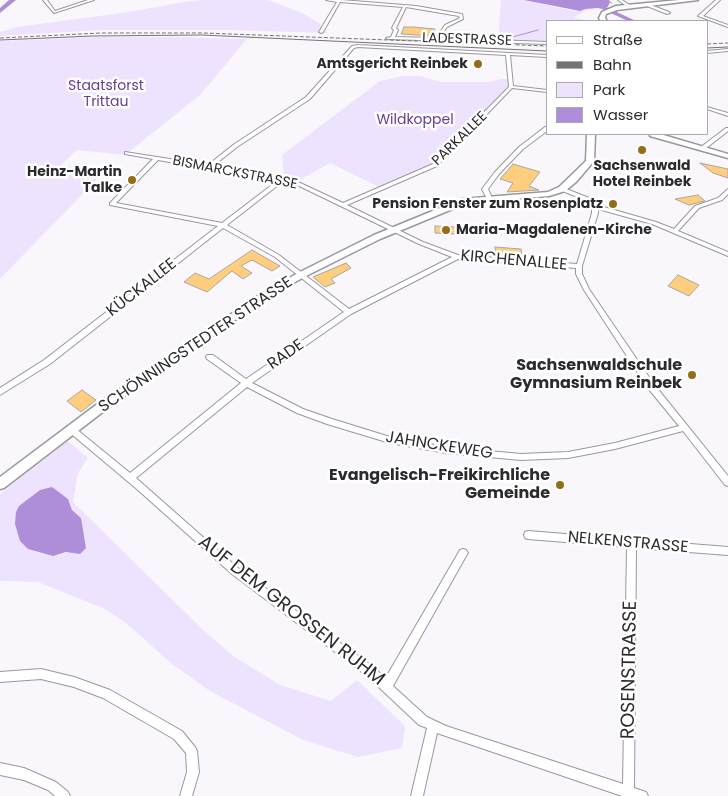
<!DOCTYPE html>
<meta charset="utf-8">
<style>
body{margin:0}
#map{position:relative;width:728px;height:796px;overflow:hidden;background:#f9f7fc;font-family:Poppins,sans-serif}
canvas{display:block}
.legend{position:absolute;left:546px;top:20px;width:162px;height:115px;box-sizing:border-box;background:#fff;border:1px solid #aaaaab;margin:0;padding:6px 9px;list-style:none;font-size:15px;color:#2b2b2d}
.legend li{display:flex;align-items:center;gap:10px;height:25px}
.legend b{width:25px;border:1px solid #aaaaab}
</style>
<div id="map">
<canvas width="728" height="796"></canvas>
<ul class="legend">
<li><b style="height:6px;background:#fff"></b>Straße</li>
<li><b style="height:6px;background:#737275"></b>Bahn</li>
<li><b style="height:14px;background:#ede3fe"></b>Park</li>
<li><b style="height:14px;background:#ae8ed9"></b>Wasser</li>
</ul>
</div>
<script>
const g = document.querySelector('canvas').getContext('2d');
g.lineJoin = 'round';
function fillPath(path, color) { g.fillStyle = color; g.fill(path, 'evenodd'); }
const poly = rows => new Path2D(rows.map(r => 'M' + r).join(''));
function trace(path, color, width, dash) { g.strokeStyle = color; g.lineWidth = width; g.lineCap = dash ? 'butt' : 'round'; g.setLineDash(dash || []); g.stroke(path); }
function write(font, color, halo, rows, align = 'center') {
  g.font = font + ' Poppins,sans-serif'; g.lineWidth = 5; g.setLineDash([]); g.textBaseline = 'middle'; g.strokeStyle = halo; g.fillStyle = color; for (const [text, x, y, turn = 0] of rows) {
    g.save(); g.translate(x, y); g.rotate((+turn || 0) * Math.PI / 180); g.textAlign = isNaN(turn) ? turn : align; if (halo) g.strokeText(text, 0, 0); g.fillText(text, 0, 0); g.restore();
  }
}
const green = poly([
 [202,0,268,0,302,13,319,23,327,33,230,30,102,30,0,36,0,32,17,27,129,12,184,2],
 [501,0,524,0,574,11,592,8,600,9,587,10,574,17,587,21,547,21,547,41,498,41],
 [98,37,177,37,247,39,200,95,125,155,77,150,61,165,105,171,0,279,0,41],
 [403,76,420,76,441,82,490,82,500,79,508,79,508,88,433,164,379,187,330,163,300,180,284,176,282,155,380,81],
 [68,441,88,458,78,473,73,502,201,628,233,656,280,685,331,701,357,680,405,726,402,748,358,757,303,740,210,691,172,664,126,623,105,609,38,582,0,581,0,494],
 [68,499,72,510,81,518,86,548,53,556,28,549]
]);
const water = poly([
 [524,0,609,0,610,1,608,7,585,9,580,11],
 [52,487,68,499,72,510,81,518,86,548,80,554,66,552,53,556,28,549,20,541,15,524,16,512,19,506,40,490]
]);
const stream = poly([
 [608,2,612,3],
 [509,38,538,30]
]);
const river = poly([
 [9,0,16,0,0,13,0,8,9,0],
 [566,0,577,0,606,7,636,21,628,21,602,9,566,0]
]);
const building = poly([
 [404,27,413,27,435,29,433,36,401,34,404,27],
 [700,163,728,169,728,178,713,173,700,163],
 [513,164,540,172,529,186,539,190,507,192,513,183,500,179,513,164],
 [698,195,705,201,689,205,675,199,698,195],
 [435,226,456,227,456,234,435,233,435,226],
 [495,247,521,249,522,256,496,255,495,247],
 [252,250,280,266,272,271,252,260,241,266,252,273,243,279,232,271,207,292,184,282,195,273,209,279,252,250],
 [346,263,351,268,331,279,335,283,325,287,313,277,346,263],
 [678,275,699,285,689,296,668,286,678,275],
 [82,390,96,400,81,412,67,401,82,390]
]);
const street = poly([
 [43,0,47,0,55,11,88,0,94,0,54,13,43,0],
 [326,0,341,0,416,6,462,14,463,19,447,27,439,38,547,42,547,44,388,39,386,38,391,37,394,30,392,28,403,7,340,2,323,32,321,33,319,32,337,2,326,0],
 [406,7,459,16,460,18,445,25,436,38,395,37,398,30,396,28,406,7],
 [618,0,622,0,631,6,628,7,618,0],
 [716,0,720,0,703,16,728,25,728,27,698,16,716,0],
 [648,4,669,12,670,13,667,14,647,6,648,4],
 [358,45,547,55,547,57,510,55,513,86,547,90,547,92,512,88,437,166,347,205,423,242,458,255,577,264,592,213,592,206,585,200,560,190,560,188,564,188,589,198,597,205,656,222,674,229,695,206,718,198,728,189,728,194,722,200,699,208,678,231,728,252,728,256,652,224,598,209,598,213,582,266,582,274,589,289,653,383,728,476,728,486,725,485,683,431,615,449,568,458,521,460,446,453,390,443,327,424,297,413,247,387,136,478,238,568,376,669,385,679,460,550,463,549,466,550,468,553,466,556,393,686,427,717,446,726,623,784,627,547,528,539,525,538,524,535,525,532,528,531,728,547,728,555,636,548,634,788,646,792,648,796,622,796,437,733,423,796,411,796,427,728,419,725,368,677,232,574,138,490,69,432,68,430,69,428,75,428,130,473,241,383,207,359,206,357,207,355,213,355,246,379,344,312,275,257,223,228,50,364,0,395,0,388,44,360,218,226,110,205,110,203,153,159,125,154,125,152,208,165,233,145,306,97,352,46,358,45],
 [358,47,506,55,509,87,433,164,343,203,296,181,213,166,237,147,310,99,354,48,358,47],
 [158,160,277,181,222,223,116,203,158,160],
 [282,182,293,183,419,244,452,257,349,309,279,255,227,225,282,182],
 [458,259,576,268,576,274,584,290,647,387,679,426,615,443,568,452,521,454,446,447,390,437,332,419,303,409,252,383,351,314,458,259],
 [728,49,728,51,707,53,707,51,728,49],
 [707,107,728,113,728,116,707,109,707,107],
 [545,127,547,127,547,131,523,149,499,174,488,189,492,198,487,199,482,189,495,172,519,147,545,127],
 [726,128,728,128,728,131,705,149,701,149,701,147,726,128],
 [41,669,74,677,110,690,182,731,195,747,197,751,199,772,192,796,180,796,187,772,186,753,174,739,103,698,74,687,41,679,0,682,0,672,41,669],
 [0,763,24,768,56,782,68,792,70,796,55,796,48,790,24,780,0,775,0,763]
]);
const secondary = poly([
 [679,0,698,0,617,10,606,14,605,18,607,21,601,21,599,18,602,12,616,6,679,0],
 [587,134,595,134,594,161,576,182,565,191,549,196,467,203,380,239,304,277,267,298,177,360,104,411,4,488,0,489,0,477,96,405,261,294,298,273,374,235,462,199,548,192,559,187,586,161,587,134],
 [650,134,660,134,728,154,728,158,650,136,650,134]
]);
const tram = poly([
 [0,40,92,36,202,35,547,51],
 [707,48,728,47]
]);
const rail = poly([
 [0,38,101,33,204,33,547,46],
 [707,44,728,43]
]);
const markers = [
 [478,64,5,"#956c17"],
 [642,150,5,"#956c17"],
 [132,180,5,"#956c17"],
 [613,204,5,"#956c17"],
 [446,230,5,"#956c17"],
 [692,375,5,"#956c17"],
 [560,485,5,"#956c17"]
];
const farStreetnames = [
 ["LADESTRASSE",467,40,2],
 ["PARKALLEE",460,139,-44],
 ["BISMARCKSTRASSE",235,173,11]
];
const farPoinames = [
 ["Amtsgericht Reinbek",468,64],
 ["Sachsenwald",642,166,"center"],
 ["Hotel Reinbek",642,182,"center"],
 ["Heinz-Martin",122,172],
 ["Talke",122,188],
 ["Pension Fenster zum Rosenplatz",603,204],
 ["Maria-Magdalenen-Kirche",456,230,"left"]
];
const farParknames = [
 ["Staatsforst",106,86],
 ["Trittau",106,102],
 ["Wildkoppel",415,120]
];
const streetNames = [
 ["KIRCHENALLEE",514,261,5],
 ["KÜCKALLEE",142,288,-38],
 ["SCHÖNNINGSTEDTER STRASSE",196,345,-34],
 ["RADE",286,355,-35],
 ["JAHNCKEWEG",439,446,9],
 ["NELKENSTRASSE",628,543,5]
];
const poiNames = [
 ["Sachsenwaldschule",682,366],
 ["Gymnasium Reinbek",682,384],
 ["Evangelisch-Freikirchliche",550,476],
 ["Gemeinde",550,494]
];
const nearStreetnames = [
 ["AUF DEM GROSSEN RUHM",291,611,38],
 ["ROSENSTRASSE",630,670,-89]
];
fillPath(green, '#ede3fe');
fillPath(water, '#ae8ed9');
trace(stream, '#ae8ed9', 1);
fillPath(river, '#ae8ed9');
fillPath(building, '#fece7e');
trace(building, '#a9a6a2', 1);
trace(street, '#99979c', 2);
trace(secondary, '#99979c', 3);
fillPath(street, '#fff');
fillPath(secondary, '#fff');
trace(tram, '#737275', 1);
trace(rail, '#737275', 1, [4, 2]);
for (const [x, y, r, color] of markers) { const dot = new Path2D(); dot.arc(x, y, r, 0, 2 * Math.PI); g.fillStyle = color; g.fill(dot); trace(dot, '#fff', 2); }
write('14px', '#2b2b2d', '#fff', farStreetnames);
write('bold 14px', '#2b2b2d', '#fff', farPoinames, 'right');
write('14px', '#663c94', '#fff', farParknames);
write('16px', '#2b2b2d', '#fff', streetNames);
write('bold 16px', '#2b2b2d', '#fff', poiNames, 'right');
write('19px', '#2b2b2d', '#fff', nearStreetnames);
</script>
